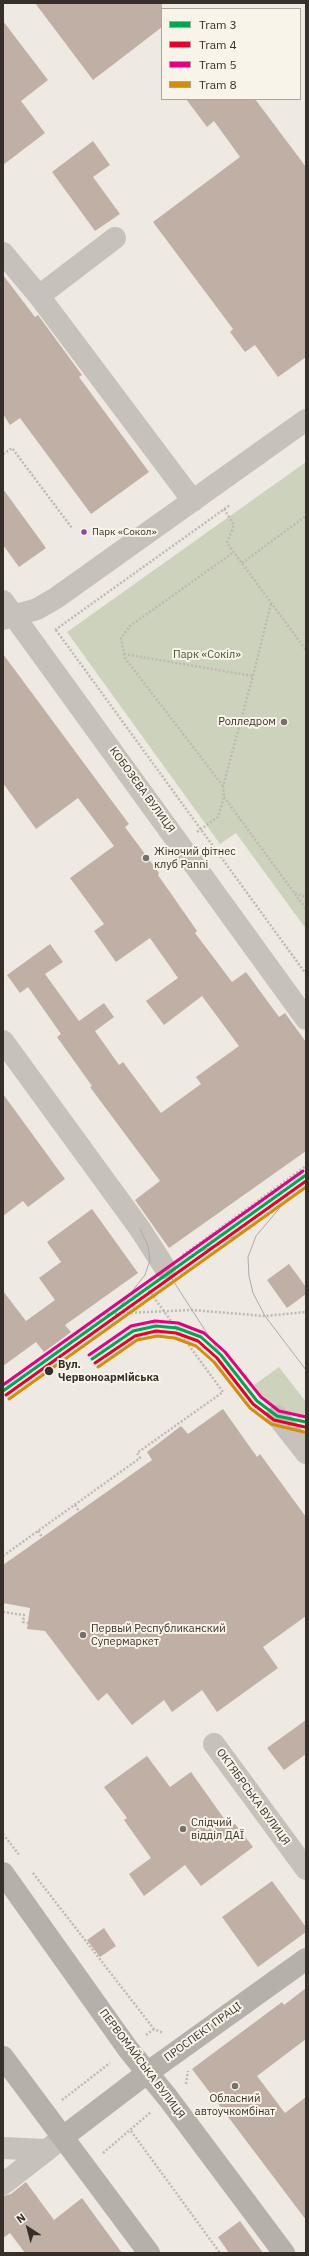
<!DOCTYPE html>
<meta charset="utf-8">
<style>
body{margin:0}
#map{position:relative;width:309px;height:2256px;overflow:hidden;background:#eee9e2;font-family:"IBM Plex Sans",sans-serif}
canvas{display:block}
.frame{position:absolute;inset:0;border:4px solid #372f29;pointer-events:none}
.legend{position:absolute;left:161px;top:8px;width:140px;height:92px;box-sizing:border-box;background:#f9f4ea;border:1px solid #aba59d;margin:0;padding:5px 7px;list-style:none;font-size:12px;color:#372f29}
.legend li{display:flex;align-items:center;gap:8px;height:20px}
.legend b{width:20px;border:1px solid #aba59d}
.north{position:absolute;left:8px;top:2208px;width:40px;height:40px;-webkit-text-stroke:3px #f9f4ea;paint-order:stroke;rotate:324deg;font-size:11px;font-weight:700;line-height:16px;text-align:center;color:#372f29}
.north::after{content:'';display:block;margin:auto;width:14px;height:18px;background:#372f29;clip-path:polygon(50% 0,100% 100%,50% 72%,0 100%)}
</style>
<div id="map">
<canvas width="309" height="2256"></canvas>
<div class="frame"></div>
<ul class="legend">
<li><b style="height:5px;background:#00a651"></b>Tram 3</li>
<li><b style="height:5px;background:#e4002b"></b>Tram 4</li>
<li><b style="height:5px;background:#e5007d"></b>Tram 5</li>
<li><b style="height:5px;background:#d18e08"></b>Tram 8</li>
</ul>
<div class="north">N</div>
</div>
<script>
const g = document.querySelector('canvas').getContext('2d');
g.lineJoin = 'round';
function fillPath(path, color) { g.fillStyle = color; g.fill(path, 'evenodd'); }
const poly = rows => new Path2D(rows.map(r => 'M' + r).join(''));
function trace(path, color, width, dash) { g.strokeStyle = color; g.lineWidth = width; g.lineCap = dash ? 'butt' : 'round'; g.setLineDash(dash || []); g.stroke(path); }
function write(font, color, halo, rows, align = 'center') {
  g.font = font + ' "IBM Plex Sans",sans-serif'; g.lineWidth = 4; g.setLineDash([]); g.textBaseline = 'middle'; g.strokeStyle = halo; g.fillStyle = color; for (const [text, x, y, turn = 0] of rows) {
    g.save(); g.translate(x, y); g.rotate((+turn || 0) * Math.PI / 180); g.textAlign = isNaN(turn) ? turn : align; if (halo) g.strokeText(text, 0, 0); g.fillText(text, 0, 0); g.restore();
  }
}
const green = poly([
 [306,462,306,929,236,833,220,844,67,632],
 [279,1367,306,1402,306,1417,280,1410,263,1397,254,1385]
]);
const building = poly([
 [35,3,162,3,162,27,93,80],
 [3,21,48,80,21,101,45,133,3,165],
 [186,99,255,99,306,167,306,357,278,377,255,345,245,352,230,332,233,329,153,222,240,157,214,121,207,127],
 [93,141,110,165,93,177,120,214,95,231,52,172],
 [3,275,35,317,38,315,82,375,79,377,149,472,91,514,20,418,10,425,3,414],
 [3,489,46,548,19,567,3,545],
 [3,654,129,824,125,827,159,873,158,875,197,931,195,933,232,982,246,972,279,1017,285,1013,306,1042,306,1151,169,1248,135,1200,160,1181,90,1087,92,1086,57,1037,61,1034,28,987,20,993,7,975,50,944,63,962,45,974,79,1021,104,1003,114,1017,95,1031,119,1065,123,1062,161,1113,201,1084,196,1077,239,1046,202,996,164,1025,146,1001,178,978,150,938,116,962,94,931,104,924,70,878,114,846,78,798,36,829,3,783],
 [3,1094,65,1179,28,1207,23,1201,3,1216],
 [92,1209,138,1273,65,1325,71,1332,44,1352,36,1342,3,1366,3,1291,26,1321,55,1300,39,1278,61,1262,47,1242],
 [289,1264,306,1287,306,1294,287,1308,267,1280],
 [223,1409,257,1457,260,1454,306,1517,306,1616,263,1647,278,1668,217,1712,202,1690,172,1712,164,1700,132,1725,107,1693,98,1701,45,1631,27,1629,30,1608,3,1603,3,1565,152,1460,147,1452,181,1426,188,1434],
 [306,1720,306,1754,284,1770,267,1748],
 [147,1756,170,1787,191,1772,230,1827,235,1824,253,1847,201,1886,185,1865,144,1896,129,1874,151,1858,124,1820,127,1818,104,1787],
 [272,1881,306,1927,306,1932,258,1967,222,1917],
 [104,1928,116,1946,100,1957,87,1940],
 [306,1988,306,2039,257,2076,285,2113,306,2097,306,2220,192,2069,282,2002,284,2005],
 [26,2182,54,2220,82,2198,122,2253,25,2253,10,2233,3,2238,3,2196,11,2194],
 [240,2221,263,2253,229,2253,218,2237]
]);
const path = poly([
 [3,454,12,448,72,528],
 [224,509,234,525,227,543,306,650],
 [242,563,306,516],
 [55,630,230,505],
 [56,630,306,974],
 [124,654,253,676],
 [223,786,125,658,121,638,130,626,234,552],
 [224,797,306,909],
 [197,832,218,817,224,797,223,786,253,676,271,603],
 [295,893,306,897],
 [183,1255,306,1166],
 [103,1314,192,1310,265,1316,306,1312],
 [3,1385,144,1284],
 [75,1505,79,1511],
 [38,1531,42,1537],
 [3,1556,140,1458,137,1453,223,1392,144,1284],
 [3,1612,24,1615,23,1622,28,1623],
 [3,1834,20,1856],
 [33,1873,154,2029,163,2033],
 [146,2035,154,2029],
 [186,2084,188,2071],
 [62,2100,110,2063],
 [131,2131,220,2253],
 [103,2153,151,2112]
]);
const minor = poly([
 [3,253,39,296,115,238],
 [39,296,193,501],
 [3,601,306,1019],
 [3,619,37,609,56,598,306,420],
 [3,1041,140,1229,165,1268],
 [277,1416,306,1453],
 [214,1744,306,1869],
 [3,2148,47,2150,63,2137],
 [3,2184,47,2150]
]);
const major = poly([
 [3,1873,128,2049,168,2098,284,2253],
 [3,2057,149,2253],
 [63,2137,147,2073,306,1959]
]);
const tram = poly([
 [283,1204,256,1236,248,1257,249,1276,253,1293,265,1316,306,1370],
 [189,1257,235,1236,306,1188],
 [165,1268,221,1355],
 [119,1308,145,1275,150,1260,148,1246,140,1229]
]);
const tram1 = poly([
 [92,1359,133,1331,156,1326,177,1328,201,1337,221,1355,257,1401,277,1416,306,1422],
 [3,1391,306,1175]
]);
const tram2 = poly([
 [95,1363,135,1336,156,1331,176,1333,198,1341,217,1358,253,1404,274,1420,305,1427],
 [6,1395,306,1181]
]);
const tram3 = poly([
 [89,1355,131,1326,155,1321,178,1323,204,1333,225,1352,261,1397,279,1411,306,1417],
 [3,1385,303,1171]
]);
const tram4 = poly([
 [98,1367,137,1340,157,1336,175,1338,196,1346,214,1362,250,1408,271,1424,304,1432],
 [9,1399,306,1187]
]);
const markers = [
 [84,532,3.5,"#8e44ad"],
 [284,722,4,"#77706a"],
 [146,858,4,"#77706a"],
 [49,1371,5,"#372f29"],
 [83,1635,4,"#77706a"],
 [183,1829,4,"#77706a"],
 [235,2086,4,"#77706a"]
];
const busNames = [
 ["Парк «Сокол»",92,532]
];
const parkNames = [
 ["Парк «Сокіл»",207,655]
];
const poiNames = [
 ["Ролледром",276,722,"right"],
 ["Жіночий фітнес",154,852],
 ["клуб Panni",154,865],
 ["Первый Республиканский",91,1629],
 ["Супермаркет",91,1642],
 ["Слідчий",191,1823],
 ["відділ ДАЇ",191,1836],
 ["Обласний",235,2099,"center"],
 ["автоучкомбінат",235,2112,"center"]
];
const streetNames = [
 ["КОБОЗЄВА ВУЛИЦЯ",142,790,54],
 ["ОКТЯБРСЬКА ВУЛИЦЯ",253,1797,54],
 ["ПРОСПЕКТ ПРАЦІ",203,2032,-36],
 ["ПЕРВОМАЙСЬКА ВУЛИЦЯ",142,2064,53]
];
const stopNames = [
 ["Вул.",58,1365],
 ["Червоноармійська",58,1378]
];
fillPath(green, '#cdd2bd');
fillPath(building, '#c0afa5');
trace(path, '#bfb9b3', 2.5, [2, 2]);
trace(minor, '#c6c1bb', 22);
trace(major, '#b5b0aa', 22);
trace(tram, '#aeaaa5', 1);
trace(tram1, '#00a651', 3);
trace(tram2, '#e4002b', 3);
trace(tram3, '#e5007d', 3);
trace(tram4, '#d18e08', 3);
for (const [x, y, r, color] of markers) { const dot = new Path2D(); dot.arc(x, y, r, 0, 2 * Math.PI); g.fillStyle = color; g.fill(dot); trace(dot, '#f9f4ea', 1.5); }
write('10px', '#372f29', '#f9f4ea', busNames, 'left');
write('11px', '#43542e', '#f9f4ea', parkNames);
write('11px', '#372f29', '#f9f4ea', poiNames, 'left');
write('11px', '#372f29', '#f9f4ea', streetNames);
write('bold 11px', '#372f29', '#f9f4ea', stopNames, 'left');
</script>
